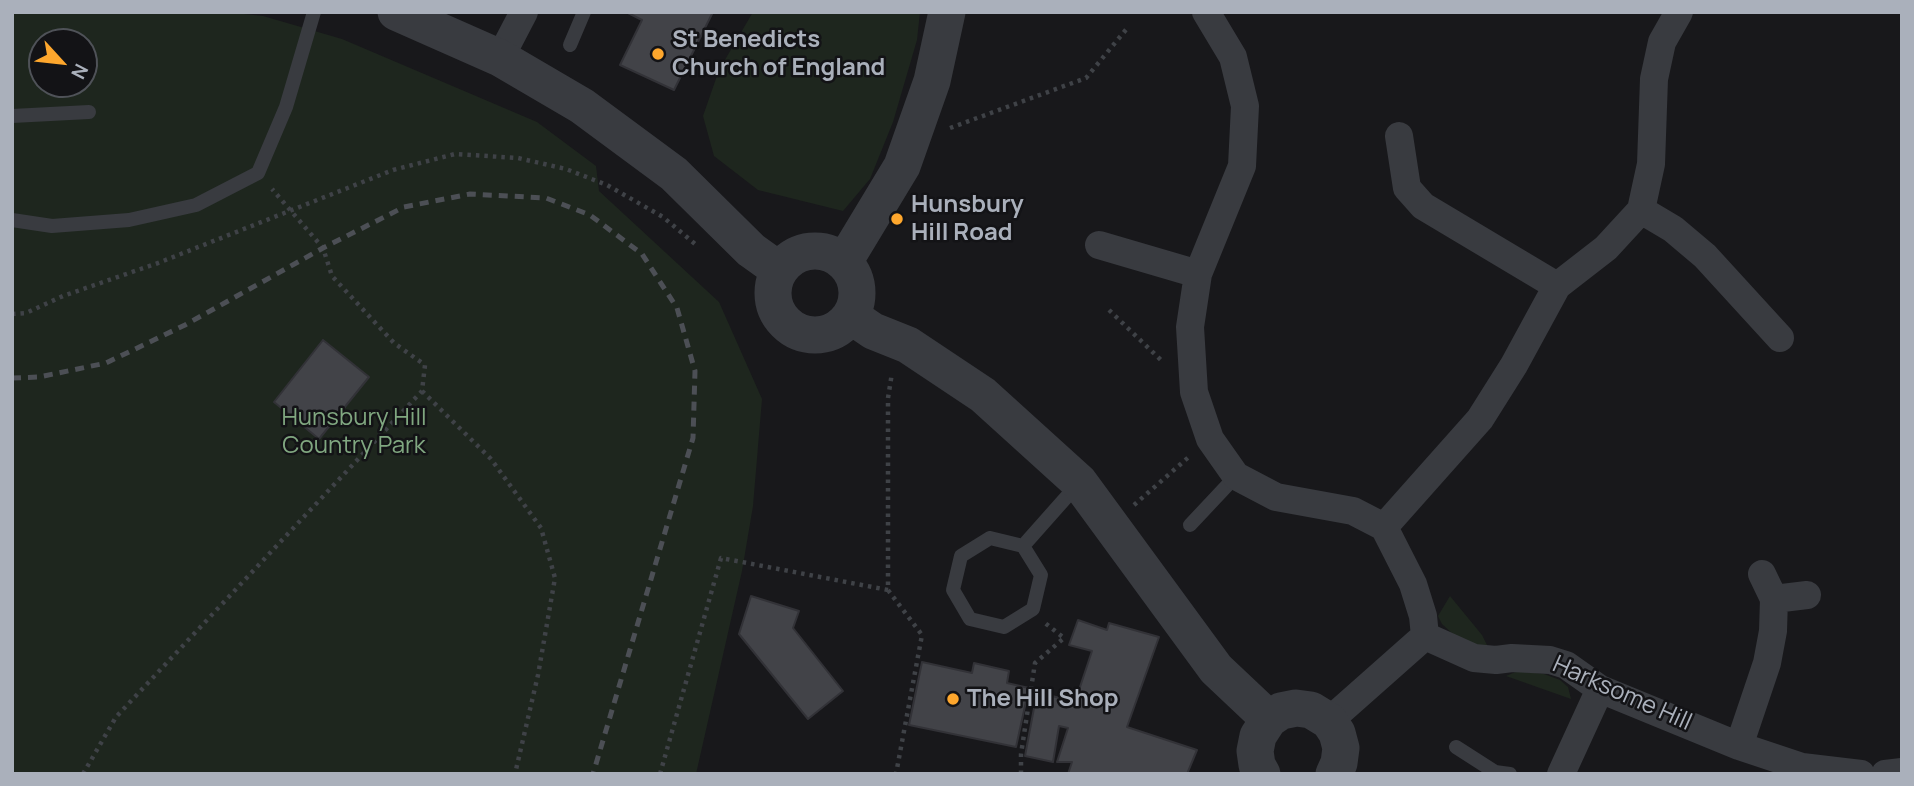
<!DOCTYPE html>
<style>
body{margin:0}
#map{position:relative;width:1914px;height:786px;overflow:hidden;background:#18181b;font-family:Manrope,sans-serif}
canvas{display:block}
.frame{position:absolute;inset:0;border:14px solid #aab0bb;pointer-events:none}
.north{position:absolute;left:28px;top:28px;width:70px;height:70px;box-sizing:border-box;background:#131316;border:2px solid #4f5258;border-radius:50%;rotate:117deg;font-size:19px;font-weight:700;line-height:28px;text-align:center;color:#aab0bb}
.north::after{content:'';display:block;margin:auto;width:24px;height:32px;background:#fea72d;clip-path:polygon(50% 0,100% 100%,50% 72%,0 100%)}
</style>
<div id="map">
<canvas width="1914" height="786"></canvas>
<div class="frame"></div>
<div class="north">N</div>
</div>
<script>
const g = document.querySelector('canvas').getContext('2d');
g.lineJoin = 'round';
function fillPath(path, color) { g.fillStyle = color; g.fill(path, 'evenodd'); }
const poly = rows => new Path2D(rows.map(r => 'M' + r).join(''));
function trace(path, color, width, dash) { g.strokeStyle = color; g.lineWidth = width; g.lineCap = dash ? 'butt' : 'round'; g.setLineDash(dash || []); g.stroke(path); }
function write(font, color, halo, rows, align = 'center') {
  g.font = font + ' Manrope,sans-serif'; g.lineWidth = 5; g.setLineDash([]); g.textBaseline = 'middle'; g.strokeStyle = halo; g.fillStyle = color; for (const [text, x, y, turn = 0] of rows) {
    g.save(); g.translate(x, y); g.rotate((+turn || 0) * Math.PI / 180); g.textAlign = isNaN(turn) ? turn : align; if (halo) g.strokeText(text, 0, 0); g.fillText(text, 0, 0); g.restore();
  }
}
const green = poly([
 [12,12,226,12,263,16,342,39,537,122,596,166,599,191,719,302,762,399,753,506,742,571,696,774,12,774],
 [42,42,84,42,84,84,42,84],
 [753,12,920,12,917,40,893,122,870,179,843,211,758,190,714,156,703,116,719,70],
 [1450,596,1482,635,1488,647,1474,645,1455,636,1442,624,1438,616],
 [1518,671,1544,674,1560,680,1568,687,1571,699,1506,676]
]);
const building = poly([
 [626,12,713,12,674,90,620,65,642,20,626,12],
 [323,340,369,377,319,439,274,402,323,340],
 [751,596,799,611,793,628,843,691,808,719,739,634,751,596],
 [1078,620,1107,630,1109,623,1159,637,1127,727,1197,750,1187,774,1068,774,1072,762,1057,762,1068,728,1059,726,1053,762,1025,756,1037,692,1075,702,1092,651,1069,645,1078,620],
 [922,662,972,673,974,663,1009,671,1007,683,1029,688,1016,747,909,725,922,662]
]);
const path = poly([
 [950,128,1086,78,1129,26],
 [1109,310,1164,363],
 [12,314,26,313,63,296,158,263,393,170,455,154,518,158,566,169,607,185,663,217,695,244],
 [422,391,491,459,541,528,555,578,538,675,515,774],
 [1134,505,1191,455],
 [888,590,922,635,896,774],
 [83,774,116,717,422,391,425,365,394,343,332,276,323,248,272,189],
 [660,774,721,558,888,590,888,398,892,373],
 [1021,774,1021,754,1035,663,1064,638,1045,623]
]);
const service = poly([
 [570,45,584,12],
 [12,116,89,112],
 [12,220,52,226,129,220,196,205,258,173,286,107,314,12],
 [1190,525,1236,476],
 [990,538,1023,546,1041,575,1033,609,1004,627,970,619,953,590,961,556,990,538],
 [1023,546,1078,484],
 [1456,747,1495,772,1510,774]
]);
const minor = poly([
 [1206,12,1233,57,1245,106,1242,166,1198,274,1190,327,1194,392,1210,439,1236,476,1276,497,1353,511,1384,527,1413,584,1423,616,1425,636],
 [500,58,524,12],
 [1399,136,1407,188,1423,206,1557,286],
 [1641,210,1673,229,1705,256,1780,338],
 [1099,245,1198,274],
 [1384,527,1480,419,1514,365,1557,286,1606,248,1641,210,1651,164,1654,79,1662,42,1679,12],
 [1774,599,1807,595],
 [1425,636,1474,658,1496,660,1512,658,1550,660,1566,665,1600,689,1739,746,1802,767,1861,774],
 [1329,721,1425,636],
 [1739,746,1767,663,1773,631,1774,599,1762,574],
 [1561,774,1600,689],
 [1885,774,1902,772]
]);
const tertiary = poly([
 [396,12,500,58,582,106,674,174,751,250,779,270],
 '773 293a42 42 0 1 1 84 0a42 42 0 1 1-84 0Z',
 [844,262,902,166,932,81,947,12],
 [851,316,873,331,908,345,983,395,1079,482,1216,669,1269,719],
 [1262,774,1257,765,1255,751,1258,736,1269,719,1281,711,1296,708,1311,710,1329,721,1337,733,1341,748,1339,763,1334,774]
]);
const rail = poly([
 [12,378,39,377,106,363,185,325,323,248,404,207,470,194,546,198,590,215,642,254,677,308,695,371,693,438,593,774]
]);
const markers = [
 [658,54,7,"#fea72d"],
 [897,219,7,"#fea72d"],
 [953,699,7,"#fea72d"]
];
const poiNames = [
 ["St Benedicts",672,40],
 ["Church of England",672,68],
 ["Hunsbury",911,205],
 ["Hill Road",911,233],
 ["The Hill Shop",967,699]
];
const parkNames = [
 ["Hunsbury Hill",354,418],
 ["Country Park",354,446]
];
const streetNames = [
 ["Harksome Hill",1622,694,24]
];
fillPath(green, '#1e261e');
fillPath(building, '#424348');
trace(building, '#323237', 2);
trace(path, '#3f4247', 4.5, [3.5, 5]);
trace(service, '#393b40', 14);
trace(minor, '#393b40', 28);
trace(tertiary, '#393b40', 37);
trace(rail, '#4c4f55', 5, [9, 7]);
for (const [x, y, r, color] of markers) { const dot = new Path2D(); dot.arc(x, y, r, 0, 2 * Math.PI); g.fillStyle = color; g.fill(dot); trace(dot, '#131316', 2.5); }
write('bold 24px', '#aab0bb', '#131316', poiNames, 'left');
write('24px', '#80a780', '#131316', parkNames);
write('24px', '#aab0bb', '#131316', streetNames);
</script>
